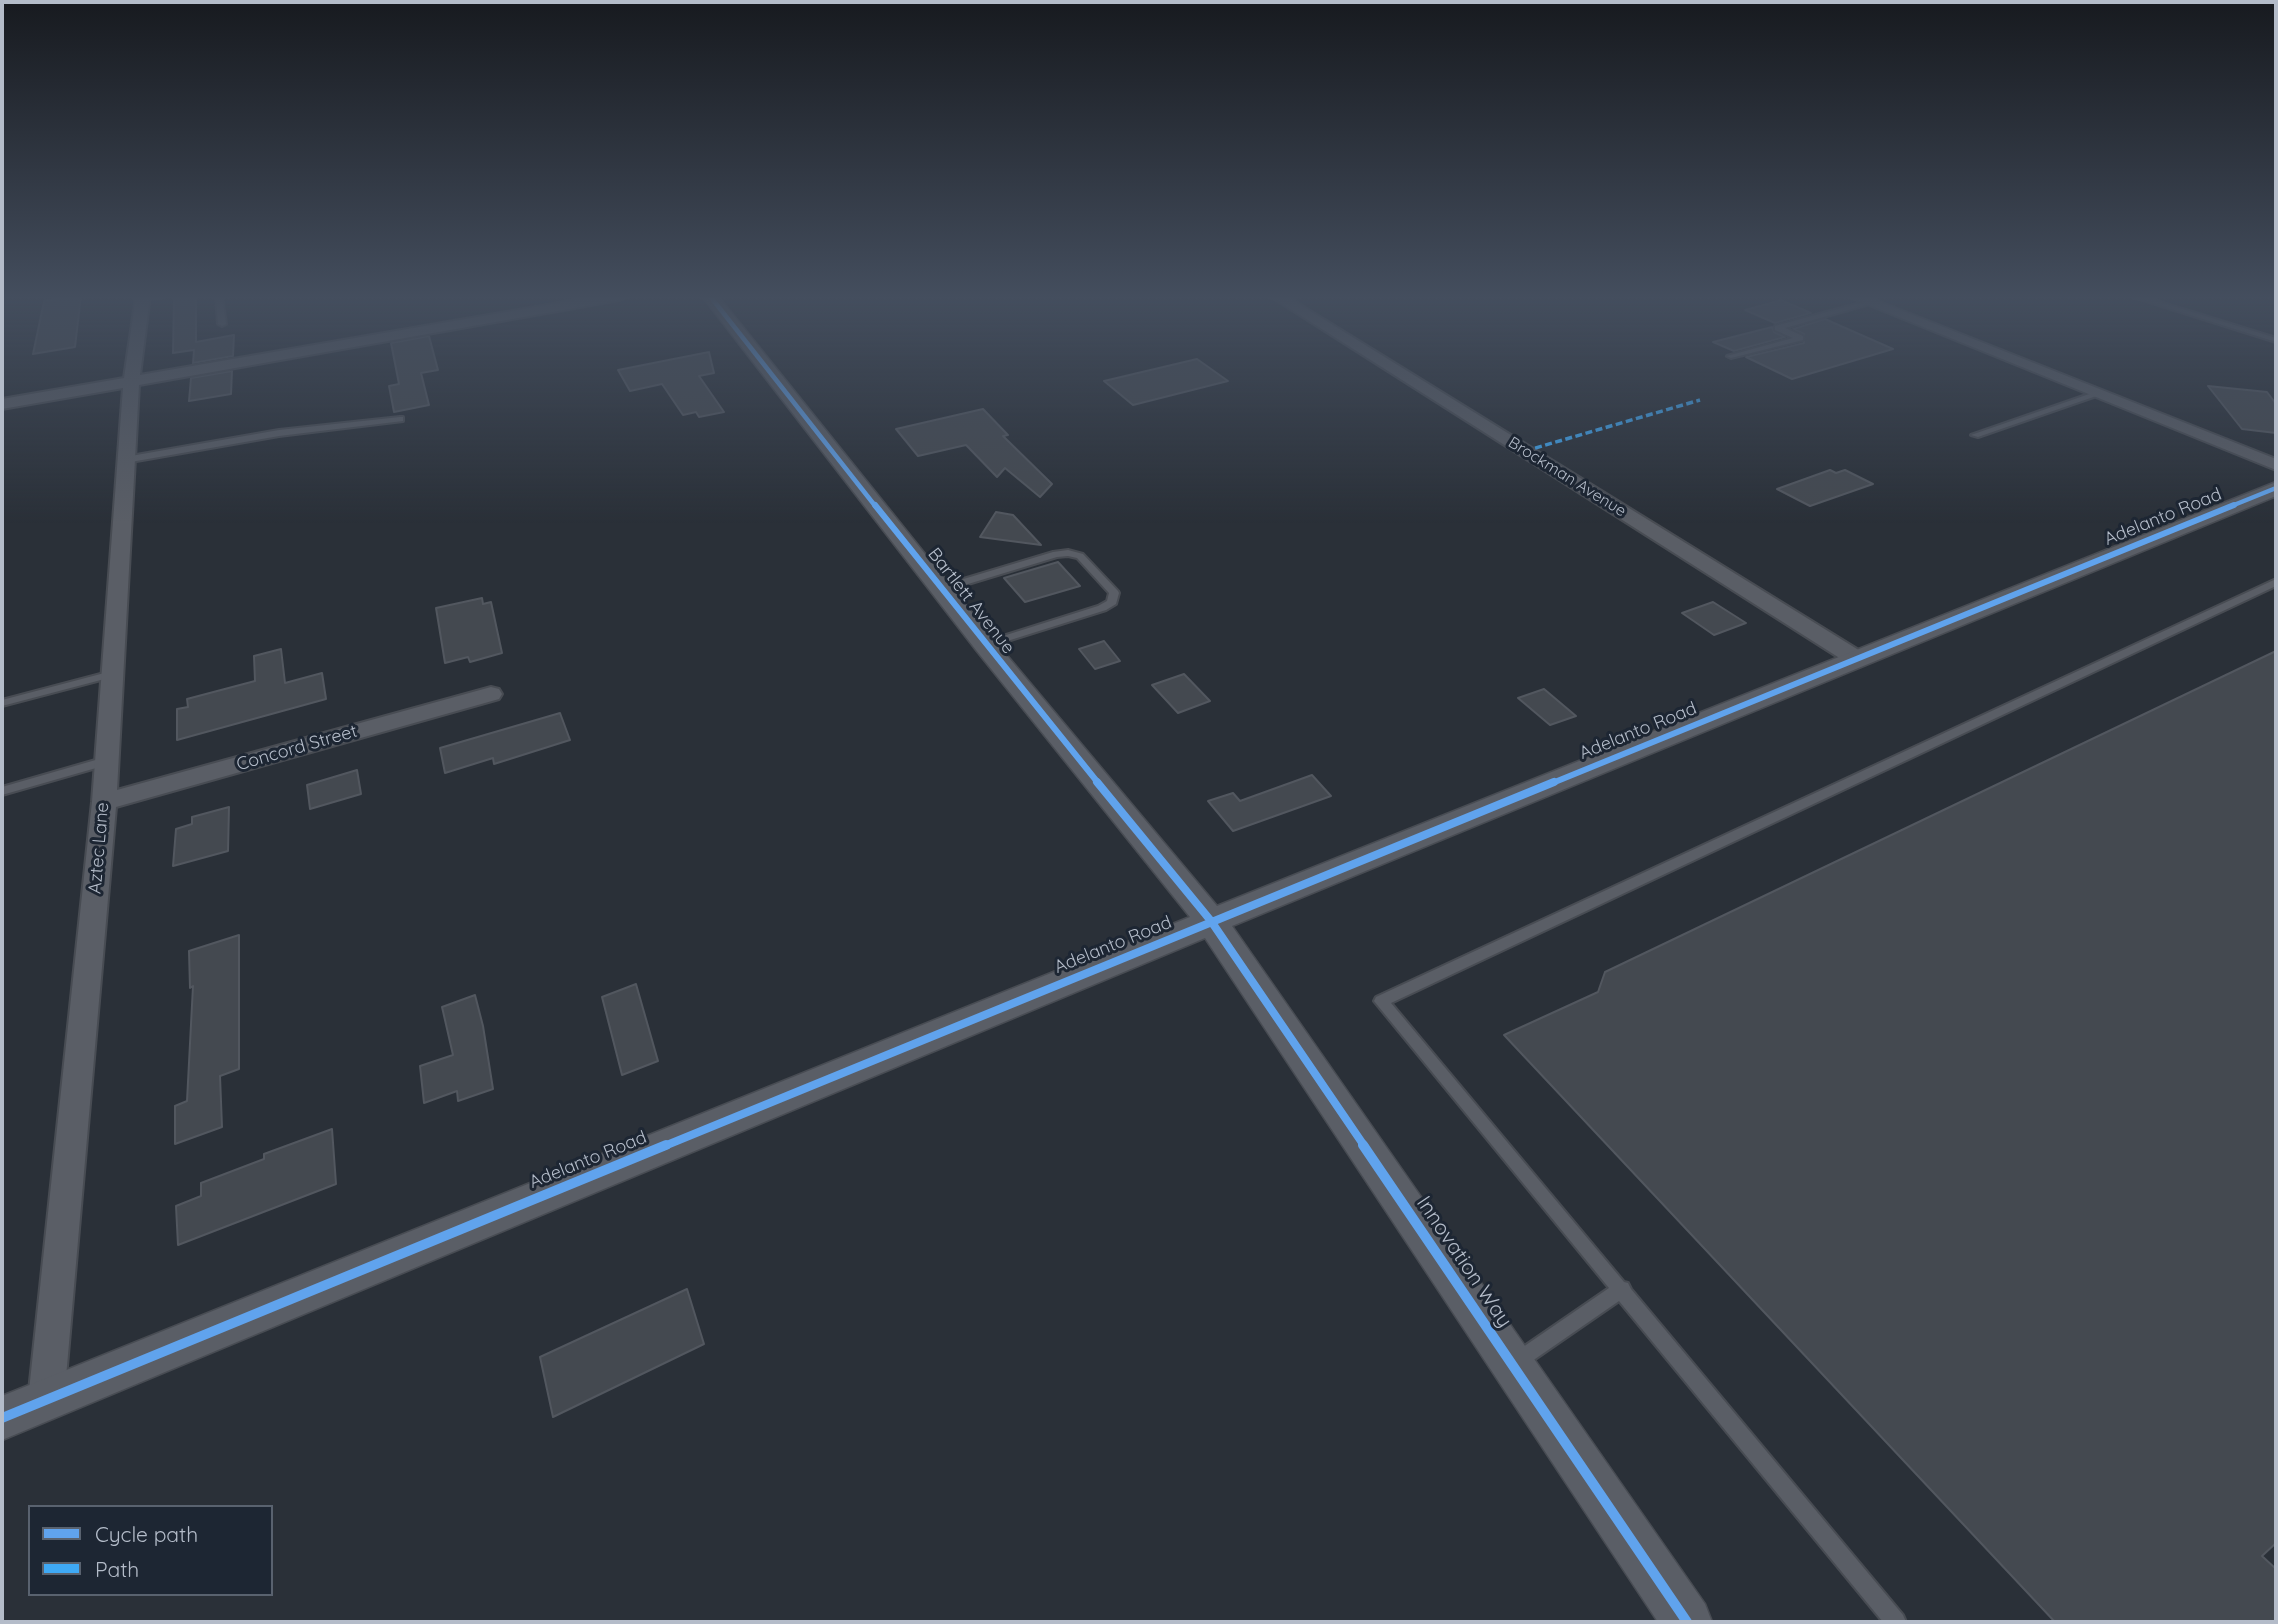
<!DOCTYPE html>
<style>
body{margin:0}
#map{position:relative;width:2278px;height:1624px;overflow:hidden;background:#2a3038;font-family:Quicksand,sans-serif}
canvas{display:block}
.frame{position:absolute;inset:0;border:4px solid #b4bcc9;pointer-events:none}
.legend{position:absolute;left:28px;top:1505px;width:245px;height:91px;box-sizing:border-box;background:#1d2633;border:2px solid #59626f;margin:0;padding:9px 12px;list-style:none;font-size:21px;color:#b4bcc9}
.legend li{display:flex;align-items:center;gap:14px;height:35px}
.legend b{width:35px;border:2px solid #59626f}
</style>
<div id="map">
<canvas width="2278" height="1624"></canvas>
<div class="frame"></div>
<ul class="legend">
<li><b style="height:9px;background:#60a3ed"></b>Cycle path</li>
<li><b style="height:9px;background:#3fa9f5"></b>Path</li>
</ul>
</div>
<script>
const g = document.querySelector('canvas').getContext('2d');
g.lineJoin = 'round';
function fillPath(path, color) { g.fillStyle = color; g.fill(path, 'evenodd'); }
const poly = rows => new Path2D(rows.map(r => 'M' + r).join(''));
function trace(path, color, width, dash) { g.strokeStyle = color; g.lineWidth = width; g.lineCap = dash ? 'butt' : 'round'; g.setLineDash(dash || []); g.stroke(path); }
function write(font, color, halo, rows, align = 'center') {
  g.font = font + ' Quicksand,sans-serif'; g.lineWidth = 6; g.setLineDash([]); g.textBaseline = 'middle'; g.strokeStyle = halo; g.fillStyle = color; for (const [text, x, y, turn = 0] of rows) {
    g.save(); g.translate(x, y); g.rotate((+turn || 0) * Math.PI / 180); g.textAlign = isNaN(turn) ? turn : align; if (halo) g.strokeText(text, 0, 0); g.fillText(text, 0, 0); g.restore();
  }
}
const building = poly([
 [81,296,75,347,33,354,44,301,81,296],
 [174,296,196,296,196,342,234,335,233,356,193,363,194,350,173,353,174,296],
 [1781,300,1811,313,1775,323,1745,310,1781,300],
 [1825,319,1893,349,1792,379,1746,357,1804,343,1804,334,1793,329,1825,319],
 [1772,327,1774,332,1785,337,1734,351,1713,342,1772,327],
 [429,336,438,370,421,373,429,405,394,412,389,386,399,384,391,343,429,336],
 [709,352,714,373,699,376,724,412,699,417,696,412,683,415,662,384,630,391,618,370,709,352],
 [1197,359,1228,381,1133,405,1104,381,1197,359],
 [232,371,231,394,189,401,191,378,232,371],
 [2208,386,2267,392,2276,404,2276,433,2242,429,2208,386],
 [983,409,1008,435,1003,436,1052,484,1040,497,1005,468,997,477,966,445,918,456,896,429,983,409],
 [1830,470,1836,473,1845,470,1873,484,1810,506,1777,489,1830,470],
 [996,512,1013,515,1041,545,980,537,996,512],
 [1058,562,1080,586,1025,602,1004,578,1058,562],
 [482,598,483,604,491,602,502,653,470,662,468,657,445,663,436,608,482,598],
 [1713,602,1746,623,1714,635,1682,613,1713,602],
 [1104,641,1120,661,1095,669,1079,649,1104,641],
 [281,649,285,683,322,673,326,699,177,740,177,709,188,707,187,699,255,681,254,656,281,649],
 [2276,651,2276,1543,2262,1556,2276,1569,2276,1622,2055,1622,1504,1035,1598,992,1605,972,2276,651],
 [1184,674,1210,701,1178,713,1152,685,1184,674],
 [1544,689,1576,716,1550,725,1518,698,1544,689],
 [560,713,570,740,494,764,493,758,445,773,440,748,560,713],
 [357,770,361,794,310,809,307,785,357,770],
 [1312,775,1331,796,1233,831,1208,801,1233,793,1240,801,1312,775],
 [229,807,228,851,173,866,176,829,192,824,192,817,229,807],
 [239,935,239,1069,220,1076,222,1127,175,1144,175,1106,187,1101,193,986,190,988,189,951,239,935],
 [636,984,658,1061,622,1075,602,997,636,984],
 [475,995,483,1026,493,1089,458,1101,457,1091,424,1103,420,1066,453,1055,442,1007,475,995],
 [332,1129,336,1184,178,1245,176,1206,201,1196,201,1183,264,1159,264,1154,332,1129],
 [687,1289,704,1344,553,1417,540,1357,687,1289]
]);
const service = poly([
 [143,296,163,296,160,298,141,299,141,297,143,296],
 [216,296,222,296,226,324,222,326,218,324,216,296],
 [2132,296,2141,296,2276,338,2276,342,2133,297,2132,296],
 [1871,300,1874,302,1873,303,1785,328,1803,336,1803,340,1731,358,1727,356,1793,338,1775,330,1775,326,1871,300],
 [2095,392,2102,394,1978,437,1971,435,2095,392],
 [400,417,403,417,403,421,279,436,125,463,121,460,125,457,279,430,400,417],
 [1068,550,1083,554,1118,591,1119,593,1116,604,1106,610,985,648,980,645,981,643,1098,606,1107,601,1109,593,1077,558,1068,556,1057,557,945,591,941,592,936,589,937,587,1053,552,1068,550],
 [2276,579,2276,586,1391,1003,1624,1282,1628,1283,1631,1289,1903,1615,1906,1622,1883,1622,1619,1301,1522,1368,1516,1371,1510,1368,1507,1362,1510,1356,1609,1288,1374,1001,1376,997,2276,579],
 [112,671,116,672,117,674,116,676,2,706,2,700,112,671],
 [106,757,110,758,112,761,110,764,2,795,2,787,106,757]
]);
const minor = poly([
 [136,296,150,296,140,375,599,296,627,296,620,300,139,385,117,790,491,687,499,689,502,694,499,699,116,807,64,1400,59,1413,46,1418,33,1413,28,1400,92,802,123,388,2,409,2,399,124,378,136,296],
 [1270,296,1286,296,1865,654,1868,659,1865,664,1857,665,1849,664,1270,296],
 [1847,296,1865,296,2276,459,2276,470,1847,296]
]);
const tertiary = poly([
 [702,296,718,296,994,640,1217,906,2276,482,2276,496,1232,926,1705,1604,1712,1622,1658,1622,1205,938,2,1440,2,1396,1190,917,976,650,702,296]
]);
const quiet = poly([
 [1525,451,1700,400]
]);
const cyclewayFar3 = poly([
 [710,296,876,507],
 [2229,507,2276,488]
]);
const cyclewayFar2 = poly([
 [875,505,1099,784],
 [1550,784,2234,505]
]);
const cyclewayFar1 = poly([
 [1097,782,1211,921,1365,1147],
 [662,1147,1554,782]
]);
const cycleway = poly([
 [1363,1145,1687,1622],
 [2,1418,666,1145]
]);
const farStreetnames = [
 ["Brockman Avenue",1567,477,32]
];
const streetNames = [
 ["Adelanto Road",2163,517,-22],
 ["Bartlett Avenue",971,601,52],
 ["Adelanto Road",1638,731,-22],
 ["Concord Street",297,748,-16],
 ["Aztec Lane",99,848,-85],
 ["Adelanto Road",1113,945,-22],
 ["Adelanto Road",588,1160,-22]
];
const nearStreetnames = [
 ["Innovation Way",1464,1262,56]
];
fillPath(building, '#444950');
trace(building, '#52575f', 2);
trace(service, '#484c53', 4);
trace(minor, '#484c53', 4);
trace(tertiary, '#484c53', 3);
fillPath(service, '#5a5e66');
fillPath(minor, '#5a5e66');
fillPath(tertiary, '#5a5e66');
trace(quiet, '#3fa9f5', 3.5, [7, 3.5]);
trace(cyclewayFar3, '#60a3ed', 4.5);
trace(cyclewayFar2, '#60a3ed', 6);
trace(cyclewayFar1, '#60a3ed', 8);
trace(cycleway, '#60a3ed', 10);
const sky = g.createLinearGradient(0, 0, 0, 523);
sky.addColorStop(0, '#171a1f');
sky.addColorStop(0.57, '#444e5e');
sky.addColorStop(1, '#444e5e00');
g.fillStyle = sky;
g.fillRect(0, 0, 2278, 523);
write('16px', '#b4bcc9', '#1d2633', farStreetnames);
write('18px', '#b4bcc9', '#1d2633', streetNames);
write('21px', '#b4bcc9', '#1d2633', nearStreetnames);
</script>
